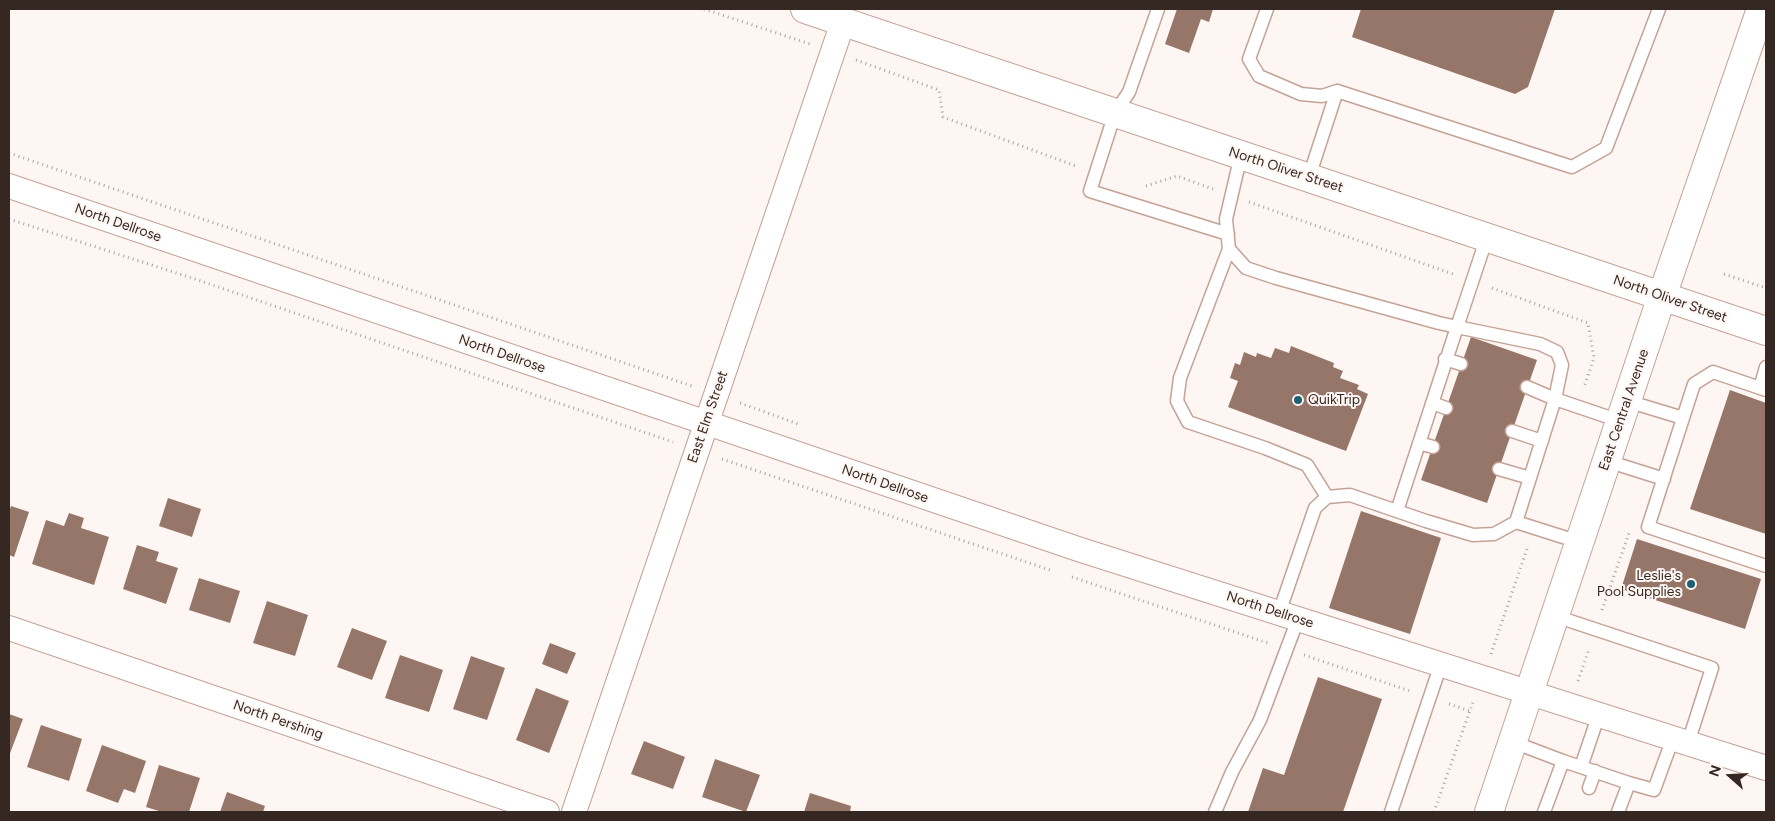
<!DOCTYPE html>
<style>
body{margin:0}
#map{position:relative;width:1775px;height:821px;overflow:hidden;background:#fef6f3;font-family:Figtree,sans-serif}
canvas{display:block}
.frame{position:absolute;inset:0;border:10px solid #352823;pointer-events:none}
.north{position:absolute;left:1705px;top:751px;width:50px;height:50px;-webkit-text-stroke:4px #fef6f3;paint-order:stroke;rotate:289deg;font-size:14px;font-weight:700;line-height:20px;text-align:center;color:#352823}
.north::after{content:'';display:block;margin:auto;width:18px;height:22px;background:#352823;clip-path:polygon(50% 0,100% 100%,50% 72%,0 100%)}
</style>
<div id="map">
<canvas width="1775" height="821"></canvas>
<div class="frame"></div>
<div class="north">N</div>
</div>
<script>
const g = document.querySelector('canvas').getContext('2d');
g.lineJoin = 'round';
function fillPath(path, color) { g.fillStyle = color; g.fill(path, 'evenodd'); }
const poly = rows => new Path2D(rows.map(r => 'M' + r).join(''));
function trace(path, color, width, dash) { g.strokeStyle = color; g.lineWidth = width; g.lineCap = dash ? 'butt' : 'round'; g.setLineDash(dash || []); g.stroke(path); }
function write(font, color, halo, rows, align = 'center') {
  g.font = font + ' Figtree,sans-serif'; g.lineWidth = 4; g.setLineDash([]); g.textBaseline = 'middle'; g.strokeStyle = halo; g.fillStyle = color; for (const [text, x, y, turn = 0] of rows) {
    g.save(); g.translate(x, y); g.rotate((+turn || 0) * Math.PI / 180); g.textAlign = isNaN(turn) ? turn : align; if (halo) g.strokeText(text, 0, 0); g.fillText(text, 0, 0); g.restore();
  }
}
const building = poly([
 [1177,9,1213,9,1209,22,1201,19,1189,53,1165,44],
 [1361,9,1555,9,1528,87,1515,94,1352,37],
 [1471,337,1537,360,1487,503,1421,480],
 [1291,346,1334,363,1333,367,1343,371,1340,378,1359,385,1357,389,1368,394,1346,451,1228,407,1238,381,1230,378,1235,363,1240,365,1244,352,1256,357,1257,353,1271,358,1275,348,1289,353],
 [1730,390,1766,403,1766,534,1690,509],
 [168,498,201,509,192,537,159,526],
 [11,506,29,512,14,557,9,555,9,512],
 [1361,511,1441,538,1410,634,1329,608],
 [69,513,84,518,81,528,109,537,94,585,32,564,46,520,64,526],
 [1637,539,1761,579,1745,629,1621,589],
 [137,545,159,552,156,561,178,568,166,604,123,589],
 [199,578,240,591,230,623,189,610],
 [267,601,308,615,295,656,253,643],
 [352,628,387,641,372,680,337,667],
 [550,643,576,653,567,674,542,664],
 [400,655,443,670,429,712,385,698],
 [471,656,505,668,487,720,453,709],
 [1318,677,1382,699,1343,812,1248,812,1263,768,1284,775],
 [536,688,569,701,549,753,516,740],
 [9,714,23,719,9,756],
 [41,725,82,739,69,781,27,767],
 [644,741,685,757,673,789,631,774],
 [102,745,146,761,135,793,124,789,118,803,86,791],
 [715,759,760,775,746,812,702,797],
 [159,765,200,778,189,812,162,812,146,807],
 [227,792,265,806,263,812,220,812],
 [810,793,851,806,850,812,804,812]
]);
const path = poly([
 [704,9,810,44],
 [856,60,939,90,943,117,1076,166],
 [9,153,692,386],
 [1146,186,1177,176,1213,189],
 [1249,202,1453,274],
 [9,219,195,279,673,442],
 [1724,274,1766,288],
 [1492,288,1588,323,1594,358,1584,387],
 [740,403,798,424],
 [722,459,1050,570],
 [1072,577,1268,643],
 [1602,610,1629,533],
 [1491,654,1528,546],
 [1304,655,1410,691],
 [1578,681,1589,649],
 [1449,704,1470,711],
 [1434,812,1473,702]
]);
const lane = poly([
 [1158,9,1129,92,1115,113,1090,191,1228,234],
 [1267,9,1249,59,1259,76,1301,94,1322,96,1337,91],
 [1241,155,1226,219,1229,249,1246,268,1276,278,1439,323,1457,327,1397,511],
 [1309,177,1337,91,1572,167,1606,148,1659,9],
 [1487,237,1457,327,1540,344,1557,352,1562,365,1555,399,1527,387],
 [1229,249,1180,378,1177,401,1188,422,1265,448,1307,465,1327,497],
 [1445,359,1461,364],
 [1760,388,1766,367],
 [1766,390,1713,372,1694,384,1648,527,1766,566],
 [1627,401,1683,418],
 [1432,403,1446,408],
 [1512,431,1542,441],
 [1419,443,1433,447],
 [1607,461,1664,479],
 [1499,469,1530,478],
 [1579,542,1516,522,1555,399,1620,421],
 [1279,613,1315,508,1327,497,1350,495,1426,521,1473,535,1494,534,1516,522],
 [1555,616,1712,668,1688,743],
 [1513,742,1563,761,1544,812],
 [1563,761,1629,783],
 [1581,767,1599,714],
 [1589,788,1595,771],
 [1215,812,1232,772,1260,720,1298,619],
 [1391,812,1441,664],
 [1618,812,1629,783,1654,790,1673,738]
]);
const street = poly([
 [9,186,1081,550,1766,768],
 [9,628,547,812],
 [574,812,843,22]
]);
const secondary = poly([
 [805,9,1766,331],
 [1489,812,1662,296,1761,9]
]);
const markers = [
 [1298,400,5,"#1a6171"],
 [1691,584,5,"#1a6171"]
];
const streetNames = [
 ["North Oliver Street",1286,170,18],
 ["North Dellrose",118,223,19],
 ["North Oliver Street",1670,299,19],
 ["North Dellrose",502,354,19],
 ["East Central Avenue",1624,410,-71],
 ["East Elm Street",708,417,-71],
 ["North Dellrose",885,484,19],
 ["North Dellrose",1270,610,18],
 ["North Pershing",278,720,19]
];
const poiNames = [
 ["QuikTrip",1308,400],
 ["Leslie's",1681,576,"right"],
 ["Pool Supplies",1681,592,"right"]
];
fillPath(building, '#967669');
trace(lane, '#c5a296', 15);
trace(street, '#c5a296', 26);
trace(secondary, '#c5a296', 30);
trace(path, '#aca29e', 3, [1, 4]);
trace(lane, '#fff', 12);
trace(street, '#fff', 24);
trace(secondary, '#fff', 28);
for (const [x, y, r, color] of markers) { const dot = new Path2D(); dot.arc(x, y, r, 0, 2 * Math.PI); g.fillStyle = color; g.fill(dot); trace(dot, '#fef6f3', 2); }
write('14px', '#352823', '#fef6f3', streetNames);
write('14px', '#352823', '#fef6f3', poiNames, 'left');
</script>
